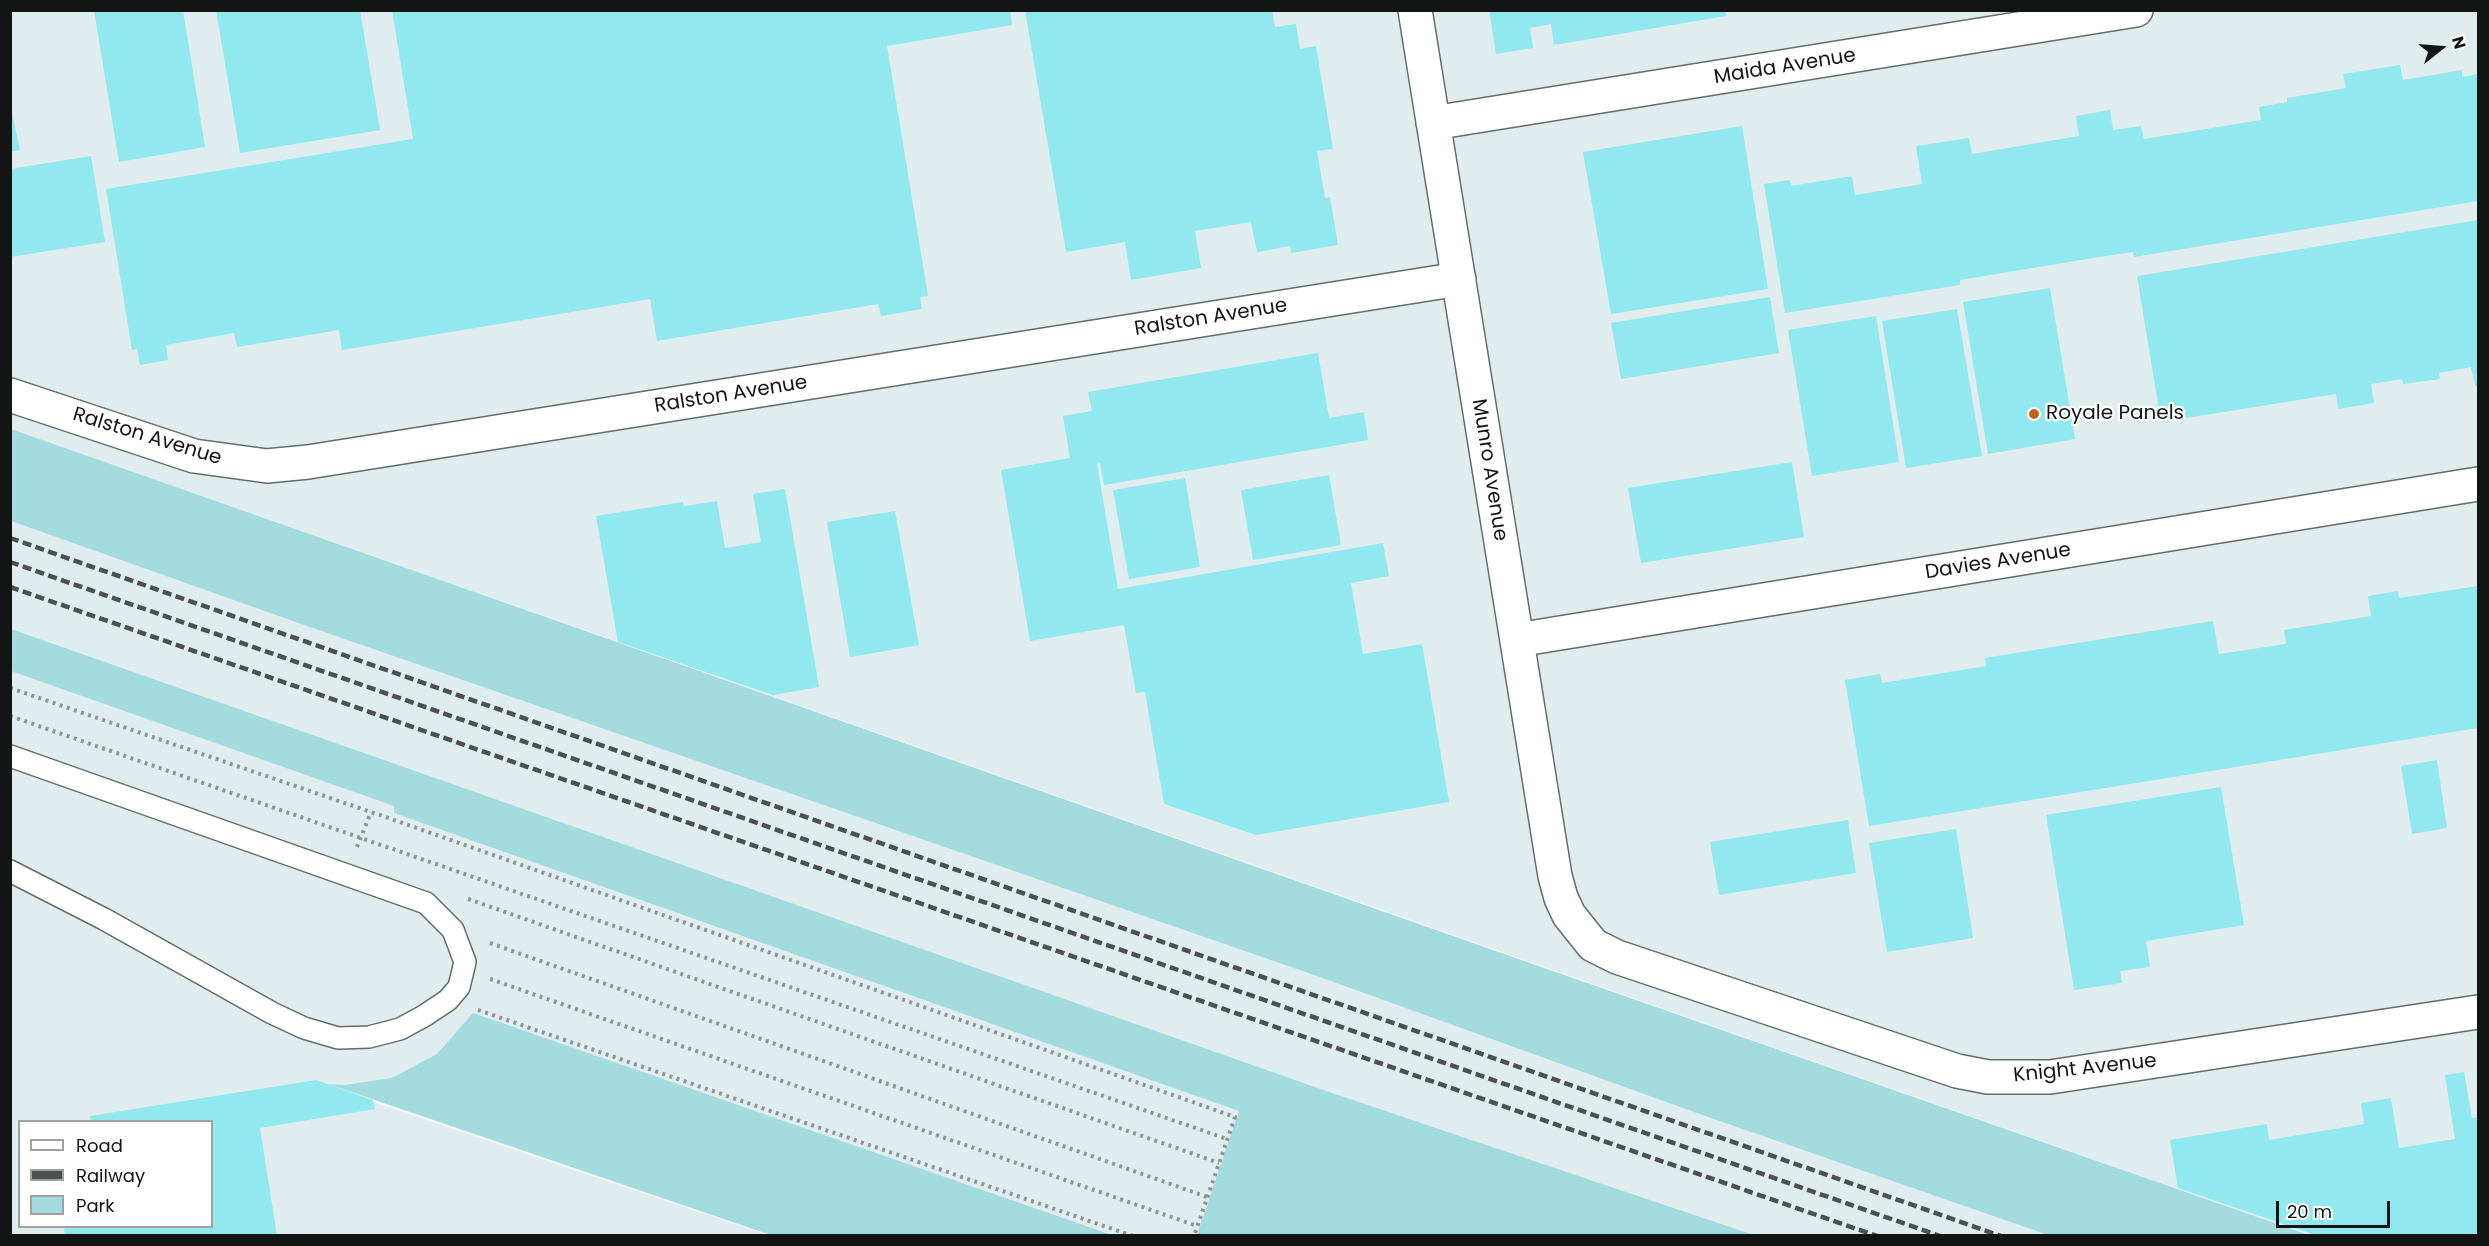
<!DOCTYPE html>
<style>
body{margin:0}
#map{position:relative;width:2489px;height:1246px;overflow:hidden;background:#f2f7f7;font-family:Poppins,sans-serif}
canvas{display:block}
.frame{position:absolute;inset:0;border:12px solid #131515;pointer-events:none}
.legend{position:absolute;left:18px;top:1120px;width:195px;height:108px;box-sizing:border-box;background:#fff;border:2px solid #a1a1a1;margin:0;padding:8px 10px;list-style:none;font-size:18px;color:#131515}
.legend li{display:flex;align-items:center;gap:12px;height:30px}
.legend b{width:30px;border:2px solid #a1a1a1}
.north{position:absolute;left:2411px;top:18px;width:60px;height:60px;-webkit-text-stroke:4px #fff;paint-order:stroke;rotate:73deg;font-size:16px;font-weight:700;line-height:24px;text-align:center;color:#131515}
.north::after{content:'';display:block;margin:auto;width:21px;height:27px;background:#131515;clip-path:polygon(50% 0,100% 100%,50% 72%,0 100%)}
.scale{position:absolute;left:2276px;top:1201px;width:114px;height:27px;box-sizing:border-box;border:3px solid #131515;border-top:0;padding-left:8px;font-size:18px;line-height:21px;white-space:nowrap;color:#131515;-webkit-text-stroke:4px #fff;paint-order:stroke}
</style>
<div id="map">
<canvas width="2489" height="1246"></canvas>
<div class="frame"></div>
<ul class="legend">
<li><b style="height:8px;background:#fff"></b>Road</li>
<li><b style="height:8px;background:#4d5050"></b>Railway</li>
<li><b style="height:16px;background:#a4dbdf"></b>Park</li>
</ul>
<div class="north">N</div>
<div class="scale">20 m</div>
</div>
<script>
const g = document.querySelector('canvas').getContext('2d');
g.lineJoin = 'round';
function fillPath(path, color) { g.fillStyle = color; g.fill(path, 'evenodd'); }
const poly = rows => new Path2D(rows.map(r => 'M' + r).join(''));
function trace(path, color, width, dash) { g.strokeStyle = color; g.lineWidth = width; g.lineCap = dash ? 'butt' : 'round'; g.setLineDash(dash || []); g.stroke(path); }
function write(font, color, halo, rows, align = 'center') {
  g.font = font + ' Poppins,sans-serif'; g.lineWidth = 4.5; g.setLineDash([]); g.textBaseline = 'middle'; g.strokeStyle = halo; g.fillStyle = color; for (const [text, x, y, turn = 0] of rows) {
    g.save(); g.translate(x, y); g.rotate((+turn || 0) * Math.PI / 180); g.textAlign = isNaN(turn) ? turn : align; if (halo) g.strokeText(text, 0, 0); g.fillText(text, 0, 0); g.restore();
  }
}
const built = poly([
 [11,11,2478,11,2478,1235,2309,1235,11,429],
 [11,521,304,625,1314,975,1705,1116,2048,1235,1754,1235,1338,1095,11,629],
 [11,648,1270,1097,1257,1235,770,1235,337,1087,366,1100,767,1235,11,1236],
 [20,1122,212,1122,212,1226,20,1226]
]);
const green = poly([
 [11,429,1507,955,2309,1235,2048,1235,1705,1116,1314,975,304,625,11,521],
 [11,629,1338,1095,1754,1235,1197,1235,1239,1111,394,813,394,806,11,671],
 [473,1013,1112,1235,771,1235,328,1084,344,1085,392,1078,437,1054]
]);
const building = poly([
 [94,10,183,10,205,147,119,162],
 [216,10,360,10,380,130,240,153],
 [392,10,1010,10,1012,25,887,46,928,296,920,297,922,309,881,316,878,304,657,341,650,299,342,350,339,330,237,347,234,333,166,345,168,360,140,365,137,349,132,350,106,189,413,139],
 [1025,10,1272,10,1275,27,1296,24,1300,49,1316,46,1333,149,1317,151,1325,198,1330,197,1338,245,1291,253,1290,246,1257,252,1251,222,1195,231,1201,268,1131,280,1125,242,1066,252],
 [1489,10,1725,10,1726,16,1554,45,1551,24,1530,28,1533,48,1496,54],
 [2400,65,2403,80,2462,70,2462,77,2478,74,2478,201,2134,257,2133,252,2099,257,1960,280,1960,285,1785,313,1764,184,1790,180,1791,186,1852,176,1855,195,1922,184,1916,146,1969,138,1972,154,2079,136,2076,116,2110,110,2113,130,2141,126,2144,139,2261,120,2259,107,2287,102,2287,98,2346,88,2343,74],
 [10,103,20,150,10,152],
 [1742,126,1768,289,1611,314,1583,152],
 [91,156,105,242,10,257,10,169],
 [2478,220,2478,386,2475,386,2471,367,2439,373,2440,379,2403,384,2402,379,2371,384,2374,403,2338,409,2336,394,2161,422,2137,276],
 [2050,288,2075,439,1988,454,1963,302],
 [1770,297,1779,353,1621,379,1611,323],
 [1957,309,1982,456,1906,468,1882,321],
 [1876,316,1899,462,1812,476,1788,330],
 [1318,353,1329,418,1364,412,1368,440,1104,485,1100,463,1097,464,1118,589,1383,543,1389,576,1351,583,1363,654,1422,644,1449,802,1256,835,1164,804,1145,692,1136,693,1124,625,1030,641,1001,470,1070,458,1063,416,1092,411,1088,392],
 [1792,462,1804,537,1641,563,1628,488],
 [1329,475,1341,545,1253,560,1241,490],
 [1185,478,1200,567,1129,579,1113,490],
 [785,489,819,687,773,695,618,642,596,516,683,502,684,506,717,501,725,548,761,542,753,494],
 [895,511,919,645,850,657,827,522],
 [2478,586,2478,728,1869,826,1845,680,1880,674,1882,683,1986,666,1985,658,2213,621,2219,654,2286,644,2284,630,2371,616,2368,596,2398,591,2399,598],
 [2437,760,2447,828,2412,834,2401,766],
 [2221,787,2244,925,2146,941,2150,967,2120,971,2122,983,2074,990,2046,815],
 [1848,820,1856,873,1719,895,1710,842],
 [1956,829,1973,938,1887,952,1869,843],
 [2464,1072,2472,1118,2478,1117,2478,1236,2318,1236,2178,1188,2170,1140,2267,1124,2269,1140,2364,1124,2361,1103,2391,1098,2399,1148,2455,1139,2445,1075],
 [316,1080,373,1100,375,1109,260,1128,277,1236,65,1236,64,1226,212,1226,212,1122,91,1122,90,1116]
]);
const path = poly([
 [10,688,397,821,1235,1117,1194,1236],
 [10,716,1227,1139],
 [357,847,371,812],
 [468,899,1219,1163],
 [490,943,1207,1197],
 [490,979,1197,1226],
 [478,1010,1133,1236]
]);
const service = poly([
 [10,756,426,903,453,930,465,962,459,987,448,1000,424,1016,400,1029,369,1037,338,1038,304,1028,272,1013,104,919,10,871]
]);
const minor = poly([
 [1415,10,1555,876,1561,898,1569,915,1593,945,1617,957,1957,1071,1988,1077,2050,1077,2478,1012],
 [1433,123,2136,10],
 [10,395,194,456,267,466,308,462,1459,279],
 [1517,640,2478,484]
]);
const rail = poly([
 [10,538,2001,1236],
 [10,562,1940,1236],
 [10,587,1877,1236]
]);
const markers = [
 [2034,414,6,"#c06217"]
];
const streetNames = [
 ["Maida Avenue",1785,67,-9],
 ["Ralston Avenue",1211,318,-9],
 ["Ralston Avenue",731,395,-9],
 ["Ralston Avenue",147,437,17],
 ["Munro Avenue",1489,470,81],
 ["Davies Avenue",1998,562,-9],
 ["Knight Avenue",2085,1069,-6]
];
const poiNames = [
 ["Royale Panels",2046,414]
];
fillPath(built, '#dfedee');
fillPath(green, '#a4dbdf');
fillPath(building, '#91e8ef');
trace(service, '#676a6b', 24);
trace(minor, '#676a6b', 36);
trace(path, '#919494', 4, [3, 4.5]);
trace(service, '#fff', 21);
trace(minor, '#fff', 33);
trace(rail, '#4d5050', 4.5, [9, 4.5]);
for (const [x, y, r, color] of markers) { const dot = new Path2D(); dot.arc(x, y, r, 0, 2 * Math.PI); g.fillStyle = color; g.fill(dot); trace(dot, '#fff', 2); }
write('20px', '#131515', '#fff', streetNames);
write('20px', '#131515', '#fff', poiNames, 'left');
</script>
